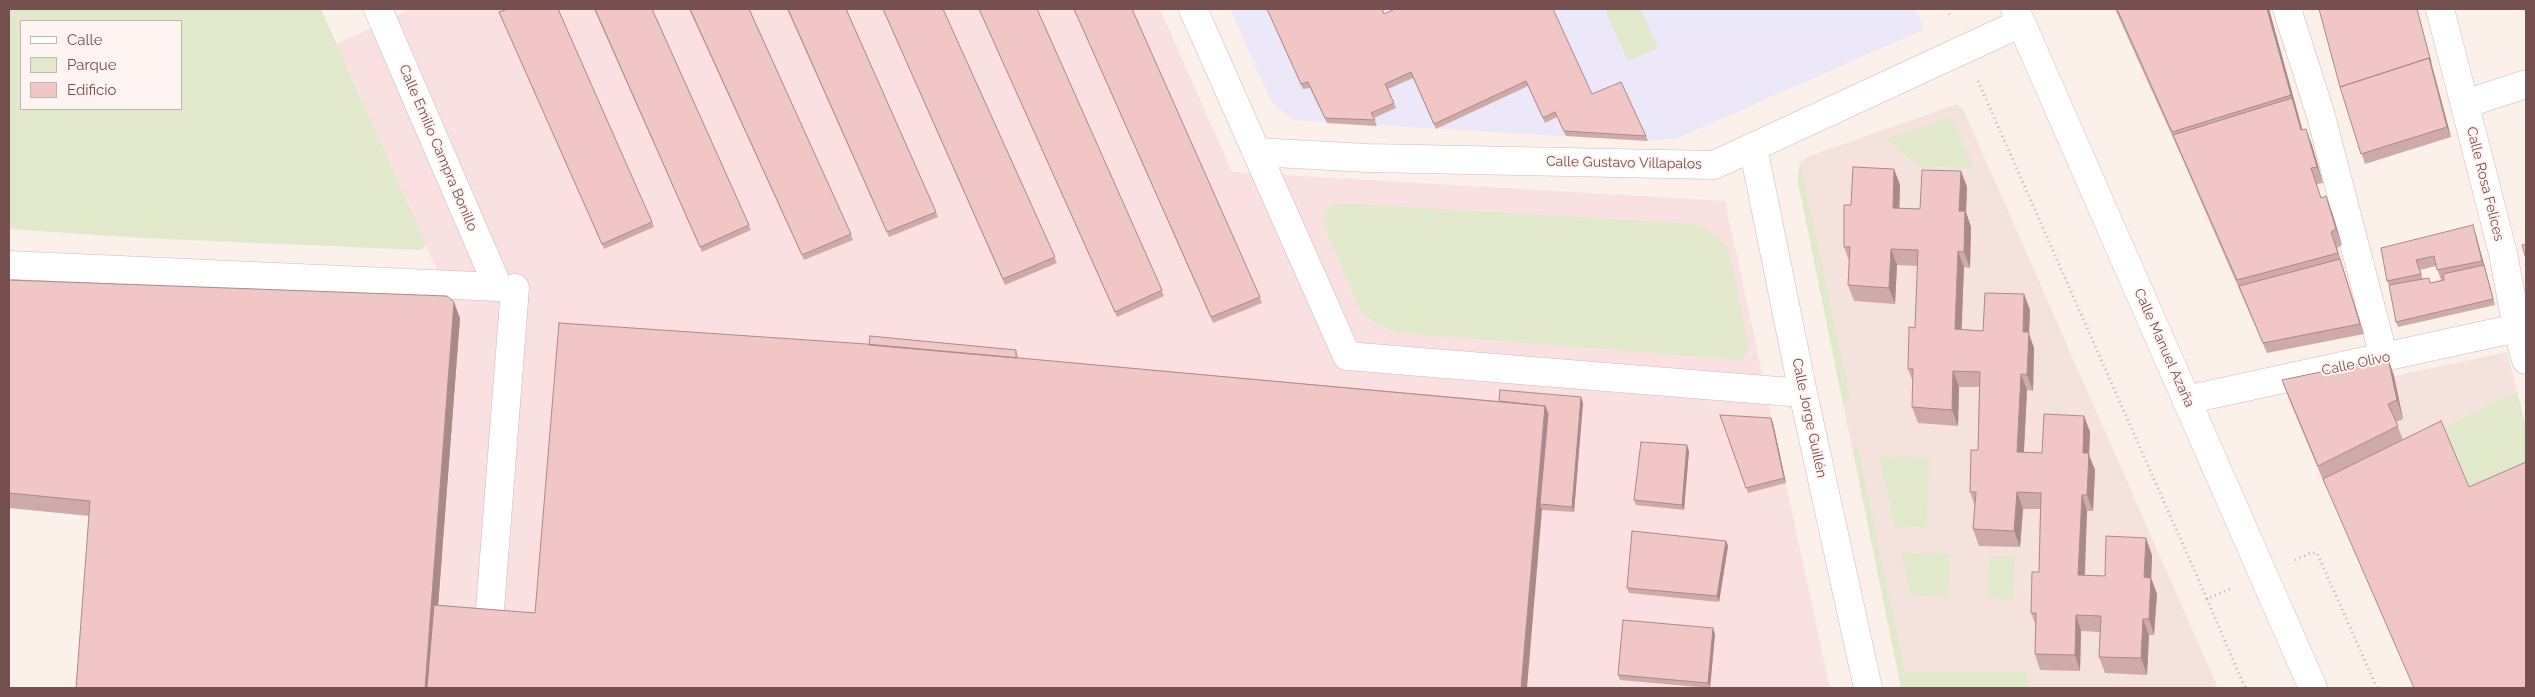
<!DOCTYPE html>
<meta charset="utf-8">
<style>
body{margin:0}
#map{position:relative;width:2535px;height:697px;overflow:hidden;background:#fcf0eb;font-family:Raleway,sans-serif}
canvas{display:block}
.frame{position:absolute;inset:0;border:10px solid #764f4f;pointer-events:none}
.legend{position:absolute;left:20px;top:20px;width:162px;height:90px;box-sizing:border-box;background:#fef5f2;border:1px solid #c8b3b1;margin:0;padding:6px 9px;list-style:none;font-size:15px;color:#764f4f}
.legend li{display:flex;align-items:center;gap:10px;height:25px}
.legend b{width:25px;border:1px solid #c8b3b1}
</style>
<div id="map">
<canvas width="2535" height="697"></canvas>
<div class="frame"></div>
<ul class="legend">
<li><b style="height:6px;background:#fff"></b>Calle</li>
<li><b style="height:14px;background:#e1e9ca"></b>Parque</li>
<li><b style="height:14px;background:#f0c7c4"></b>Edificio</li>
</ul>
</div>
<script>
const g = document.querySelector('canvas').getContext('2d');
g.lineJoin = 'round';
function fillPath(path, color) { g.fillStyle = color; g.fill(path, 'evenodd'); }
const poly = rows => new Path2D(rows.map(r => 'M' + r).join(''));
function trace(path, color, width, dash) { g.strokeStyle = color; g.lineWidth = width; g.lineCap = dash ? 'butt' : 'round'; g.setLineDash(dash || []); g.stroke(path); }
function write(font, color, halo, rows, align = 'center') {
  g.font = font + ' Raleway,sans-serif'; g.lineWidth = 4; g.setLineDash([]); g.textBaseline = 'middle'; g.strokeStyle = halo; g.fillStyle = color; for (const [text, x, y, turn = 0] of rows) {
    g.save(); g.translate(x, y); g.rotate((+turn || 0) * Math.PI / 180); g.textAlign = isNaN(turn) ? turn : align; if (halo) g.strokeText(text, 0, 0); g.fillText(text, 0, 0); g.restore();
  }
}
const residential = poly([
 [1957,104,1964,111,2218,688,1901,688,1798,182,1798,174,1800,162,1807,157],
 [2507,352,2517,391,2325,485,2289,399]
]);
const commercial = poly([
 [411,9,1160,9,1232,172,1725,201,1830,688,433,688,460,319,452,312,443,284,337,44]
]);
const education = poly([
 [1230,9,1915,9,1924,29,1678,138,1647,141,1294,120,1272,103]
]);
const green = poly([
 [9,9,321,9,426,244,424,248,420,250,143,238,9,229],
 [21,21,181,21,181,109,21,109],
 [1605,9,1640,9,1658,48,1628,61],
 [1951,117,1974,168,1920,167,1886,139],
 [1800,162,1851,401,1843,404,1798,182],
 [1339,203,1696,224,1720,238,1729,250,1749,348,1740,360,1401,333,1379,326,1360,310,1324,226,1323,216,1328,208],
 [2517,391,2526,427,2526,468,2471,492,2443,427],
 [1858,447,1905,672,2027,672,2027,688,1901,688,1853,449],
 [1879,456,1929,458,1927,527,1895,528],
 [1901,552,1950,554,1948,597,1911,595],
 [1989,556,2015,557,2013,599,1987,598]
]);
const path = poly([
 [1947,9,1951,18],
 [1978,81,2207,599,2232,588],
 [2295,560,2310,553,2317,553,2377,688],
 [2207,599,2245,688]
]);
const minor = poly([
 [1193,9,1347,356,1803,393],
 [2015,9,2313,688],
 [2287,9,2321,116,2384,358],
 [2440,9,2503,253,2517,328,2526,360],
 [2465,104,2526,84],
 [1753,147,1803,393,1868,688],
 [1256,152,1367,158,1714,165,2021,23],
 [9,265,498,287,378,9],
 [2186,400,2526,326],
 [489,622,515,288]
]);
const wall = poly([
 [594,9,652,9,751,230,702,252],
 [689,9,749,9,853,240,804,260],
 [787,9,846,9,938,217,889,237],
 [883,9,943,9,1057,263,1005,285],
 [979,9,1037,9,1164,296,1117,317],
 [1074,9,1132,9,1262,303,1213,323],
 [1267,9,1382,9,1384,14,1592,94,1646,136,1648,141,1566,136,1557,117,1545,123,1528,86,1436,129,1413,78,1388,89,1396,108,1374,118,1377,126,1327,123,1310,88,1303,89],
 [2115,9,2269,9,2302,130,2312,145,2323,183,2317,184,2321,198,2332,212,2342,245,2337,248,2364,334,2267,353,2179,151],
 [2319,9,2417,9,2451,137,2365,164,2340,87],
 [499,12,652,222,654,227,604,249],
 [1894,169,1900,185,1899,208,1920,209,1961,171,1967,187,1966,212,1971,227,1970,268,1964,267,1961,329,1983,331,2024,294,2030,310,2029,334,2034,348,2033,391,2027,390,2024,452,2042,453,2084,416,2090,432,2089,455,2095,470,2093,511,2087,511,2085,575,2105,576,2152,555,2151,578,2157,594,2154,635,2149,635,2147,675,2105,673,2099,657,2100,632,2081,631,2080,671,2040,670,2035,654,2036,626,2031,613,2039,572,2040,509,2023,509,2020,547,1979,546,1973,529,1975,506,1970,492,1978,450,1979,387,1959,387,1958,426,1918,423,1912,407,1913,382,1908,369,1915,328,1918,266,1897,265,1895,304,1854,301,1848,285,1849,261,1844,247,1851,205],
 [2476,235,2495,305,2398,327,2396,322,2389,285,2387,281,2381,248],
 [2436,266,2441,280,2444,280,2430,283,2429,278,2423,279,2420,270],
 [9,280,460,318,438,605,535,613,1016,350,1018,358,1499,401,1583,403,1574,512,1542,510,76,688,89,516,9,508],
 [2388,358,2394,376,2403,419,2396,422,2403,440,2469,487,2526,688,2325,485,2289,399,2282,380],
 [1720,415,1771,418,1773,423,1786,483,1748,493],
 [1689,451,1684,510,1636,505,1634,500],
 [1726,541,1728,546,1719,602,1629,593,1627,588],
 [1715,634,1710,688,1620,680,1618,675]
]);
const shadedWall = poly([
 [2267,9,2269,9,2307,146,2301,130,2291,95],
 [2417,9,2451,137,2447,127],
 [2306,129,2312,145,2323,183,2317,167],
 [1894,169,1900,185,1899,224,1893,208],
 [1961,171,1967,187,1966,212,1971,227,1970,268,1964,252,1959,211],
 [2326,196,2332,212,2342,245,2336,229],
 [2473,225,2476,235,2495,305,2482,261],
 [2331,232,2337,248,2343,269,2338,253],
 [1891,249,1897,265,1895,304,1889,288],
 [1958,251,1964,267,1961,345,1955,329],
 [2340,259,2343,269,2364,334,2360,324],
 [2024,294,2030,310,2029,334,2034,348,2033,391,2027,375,2023,332],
 [454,302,460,318,432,688,425,688],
 [2388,358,2394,376,2403,419,2397,400],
 [1953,371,1959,387,1958,426,1952,410],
 [2021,374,2027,390,2023,468,2017,452],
 [1581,397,1583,403,1574,512,1572,507],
 [1545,406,1550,419,1540,504,1542,510,1527,688,1521,688],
 [2084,416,2090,432,2089,455,2095,470,2093,511,2087,495,2083,453],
 [1771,418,1773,423,1786,483,1784,478],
 [1687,445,1689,451,1684,510,1682,505],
 [2017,492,2023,509,2020,547,2014,531],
 [2082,495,2087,511,2084,591,2078,575],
 [2146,538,2152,555,2151,583,2151,578,2157,594,2154,635,2149,619,2144,577],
 [1726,541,1728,546,1719,602,1717,596],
 [2076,615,2081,631,2080,671,2075,655],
 [2143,619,2149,635,2147,675,2141,658],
 [1713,628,1715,634,1710,688,1708,683]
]);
const building = poly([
 [508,9,558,9,652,222,602,244,499,12,508,9],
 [595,9,652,9,749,225,700,247,595,9],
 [690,9,749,9,851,234,802,255,690,9],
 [788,9,846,9,936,212,887,232,788,9],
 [883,9,943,9,1055,257,1003,279,883,9],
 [979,9,1037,9,1162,290,1115,312,979,9],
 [1074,9,1132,9,1260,297,1211,317,1074,9],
 [1267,9,1382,9,1384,14,1395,9,1553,9,1592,94,1621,82,1646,136,1564,131,1555,112,1543,118,1526,81,1434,124,1411,72,1385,84,1394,103,1371,113,1375,120,1325,118,1308,82,1301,84,1267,9],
 [2117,9,2267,9,2291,95,2172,132,2117,9],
 [2319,9,2417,9,2431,62,2429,58,2340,87,2319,9],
 [2429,58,2447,127,2361,154,2340,87,2429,58],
 [2292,98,2301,130,2306,129,2317,167,2311,168,2321,198,2326,196,2336,229,2331,232,2338,253,2237,280,2173,135,2292,98],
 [1853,167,1894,169,1893,208,1920,209,1922,170,1961,171,1959,211,1965,211,1964,252,1958,251,1955,329,1983,331,1985,293,2024,294,2023,332,2029,332,2027,375,2021,374,2017,452,2042,453,2044,414,2084,416,2083,453,2089,453,2087,495,2082,495,2078,575,2105,576,2106,536,2146,538,2144,577,2151,578,2149,619,2143,619,2141,658,2099,657,2101,616,2076,615,2075,655,2035,654,2036,613,2031,613,2032,572,2039,572,2041,493,2017,492,2014,531,1973,529,1976,492,1970,492,1971,450,1978,450,1980,372,1953,371,1952,410,1912,407,1913,369,1908,369,1909,327,1915,328,1918,250,1891,249,1889,288,1848,285,1850,247,1844,247,1844,205,1851,205,1853,167],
 [2473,225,2482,261,2437,270,2434,256,2416,260,2421,274,2387,281,2381,248,2473,225],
 [2526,244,2526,259,2522,245,2526,244],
 [2340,259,2360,324,2263,343,2239,286,2340,259],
 [2484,265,2493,299,2396,322,2389,285,2429,278,2430,283,2444,280,2443,274,2484,265],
 [9,280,447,296,454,302,425,688,76,688,90,501,9,493,9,280],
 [559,323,866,344,1545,406,1521,688,427,688,434,605,535,613,559,323],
 [870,336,1016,350,1016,358,869,345,870,336],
 [2388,358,2397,400,2388,404,2398,426,2318,466,2282,380,2388,358],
 [1500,390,1581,397,1572,507,1540,504,1548,414,1545,406,1499,401,1500,390],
 [1720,415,1771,418,1784,478,1746,488,1720,415],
 [2441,421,2469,487,2526,462,2526,688,2414,688,2323,479,2441,421],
 [1641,442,1687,445,1682,505,1634,500,1641,442],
 [1632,531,1726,541,1717,596,1627,588,1632,531],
 [1623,620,1713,628,1708,683,1618,675,1623,620]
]);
const streetNames = [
 ["Calle Emilio Campra Bonillo",438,148,67],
 ["Calle Gustavo Villapalos",1624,163,1],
 ["Calle Rosa Felices",2485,184,76],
 ["Calle Manuel Azaña",2164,348,66],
 ["Calle Olivo",2356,364,-12],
 ["Calle Jorge Guillén",1809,418,78]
];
fillPath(residential, '#f5e2dd');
fillPath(commercial, '#fbe0e1');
fillPath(education, '#ece7f9');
fillPath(green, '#e1e9ca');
trace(minor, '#d3b9b6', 29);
trace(path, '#d5a9a7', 3, [1, 4]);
trace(minor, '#fff', 28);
fillPath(wall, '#ceaba9');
fillPath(shadedWall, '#a88b89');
fillPath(building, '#f0c7c4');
trace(building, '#a88b89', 1);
write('14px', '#764f4f', '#fef5f2', streetNames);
</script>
